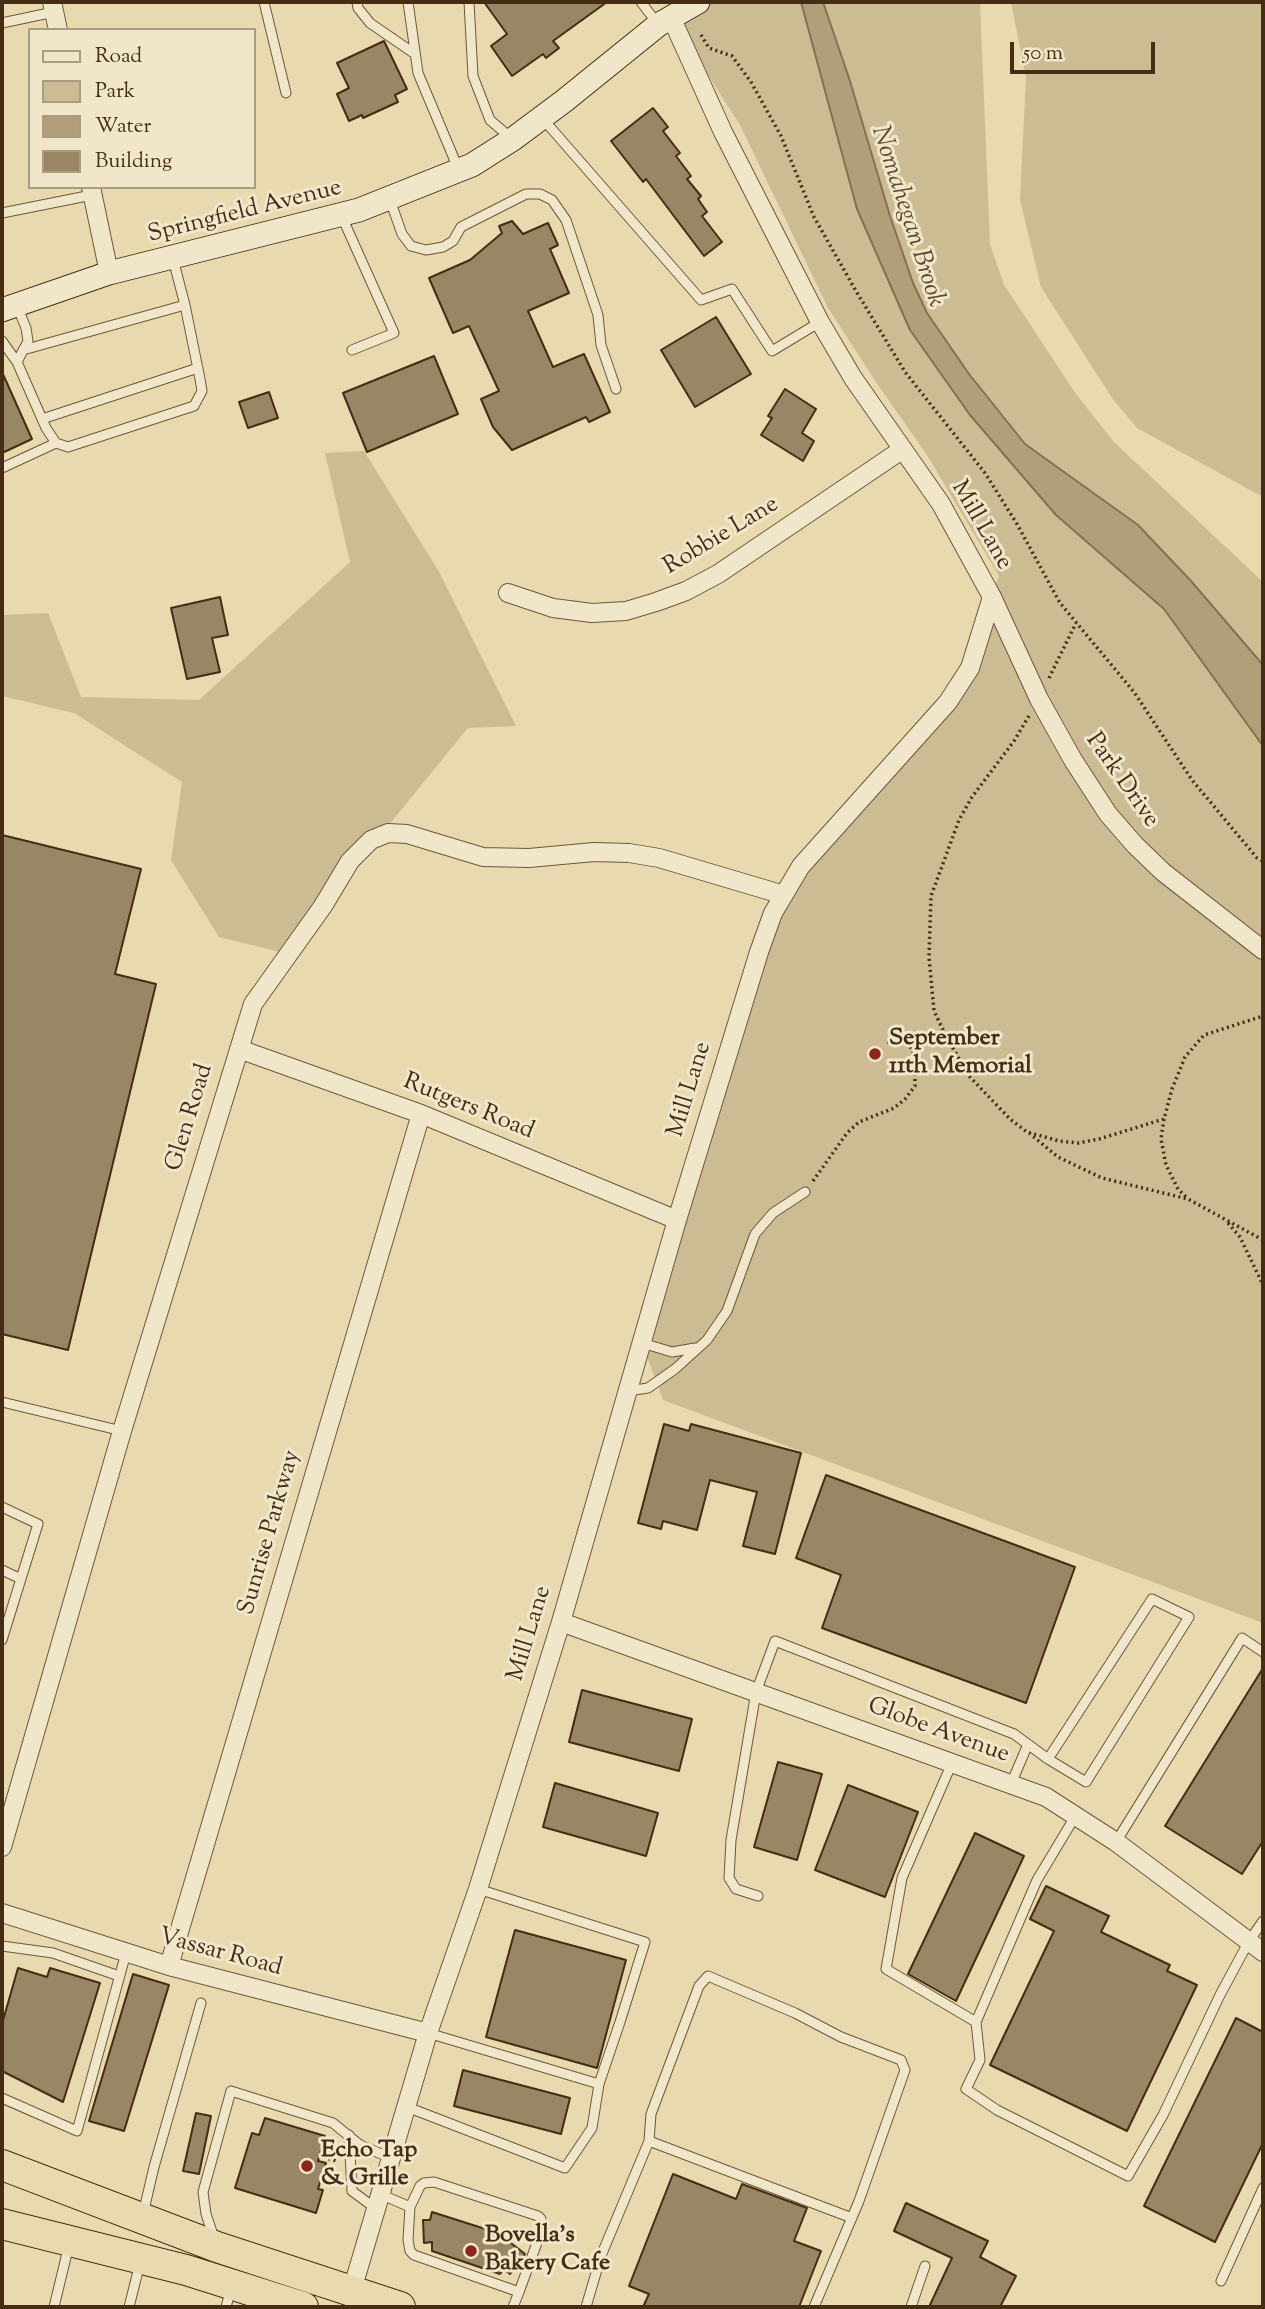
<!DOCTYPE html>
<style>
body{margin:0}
#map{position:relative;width:1265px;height:2309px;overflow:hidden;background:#e8d9ae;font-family:"Sorts Mill Goudy",serif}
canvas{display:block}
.frame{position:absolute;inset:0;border:4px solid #442d13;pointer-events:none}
.legend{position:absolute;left:28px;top:28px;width:228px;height:161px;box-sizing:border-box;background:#f0e6ca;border:2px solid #ab9c81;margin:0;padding:9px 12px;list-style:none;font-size:21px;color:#442d13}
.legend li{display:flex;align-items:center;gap:14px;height:35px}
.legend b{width:35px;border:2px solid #ab9c81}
.scale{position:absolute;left:1010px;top:42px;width:145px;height:32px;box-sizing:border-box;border:4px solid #442d13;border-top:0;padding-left:9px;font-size:21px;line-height:24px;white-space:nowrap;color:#442d13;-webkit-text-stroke:5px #f0e6ca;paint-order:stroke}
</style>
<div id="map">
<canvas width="1265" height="2309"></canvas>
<div class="frame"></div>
<ul class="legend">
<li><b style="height:9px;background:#f0e6ca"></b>Road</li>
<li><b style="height:19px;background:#ccbc94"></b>Park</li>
<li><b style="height:19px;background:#b09f79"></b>Water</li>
<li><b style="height:19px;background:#998664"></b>Building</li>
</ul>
<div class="scale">50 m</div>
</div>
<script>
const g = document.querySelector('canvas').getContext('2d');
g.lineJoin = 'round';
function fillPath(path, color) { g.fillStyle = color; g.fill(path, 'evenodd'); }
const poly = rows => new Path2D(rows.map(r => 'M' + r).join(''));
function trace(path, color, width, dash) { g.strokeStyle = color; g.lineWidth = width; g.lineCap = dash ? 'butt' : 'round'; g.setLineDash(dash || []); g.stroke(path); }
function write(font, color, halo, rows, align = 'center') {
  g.font = font + ' "Sorts Mill Goudy",serif'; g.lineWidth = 6; g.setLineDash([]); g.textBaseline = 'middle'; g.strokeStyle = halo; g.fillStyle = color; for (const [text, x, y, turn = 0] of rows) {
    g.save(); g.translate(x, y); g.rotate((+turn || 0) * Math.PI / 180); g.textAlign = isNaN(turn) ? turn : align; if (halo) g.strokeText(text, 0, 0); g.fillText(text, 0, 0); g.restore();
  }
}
const green = poly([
 [698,2,980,2,990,244,1004,285,1076,394,1114,442,1263,582,1263,1623,663,1400,642,1343,773,913,948,702,999,576,927,455,878,385,828,308,740,125,671,17],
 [1011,2,1263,2,1263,497,1137,428,1112,398,1041,287,1020,200,1026,77],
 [364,451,438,570,516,726,468,728,284,953,219,937,171,860,182,782,74,713,2,696,2,615,48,613,81,697,199,700,350,562,325,453]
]);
const water = poly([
 [801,2,823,2,850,81,890,216,913,283,927,313,969,374,1025,444,1138,525,1191,581,1263,665,1263,746,1164,609,1056,515,970,415,910,330,857,209,801,2]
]);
const building = poly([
 [484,2,607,2,553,41,559,48,546,58,543,54,512,76,491,46,507,34,484,2],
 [384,41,407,89,395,95,398,102,363,118,362,115,349,121,337,94,349,88,337,63,384,41],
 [653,108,668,127,663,131,680,153,676,156,691,176,687,179,701,196,698,199,707,212,702,216,722,242,704,256,646,179,643,182,611,141,653,108],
 [512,221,523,234,548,223,558,245,550,249,569,293,528,311,553,367,584,354,610,412,589,422,586,417,512,450,493,427,481,399,499,391,469,326,453,333,429,278,470,260,502,233,499,226,512,221],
 [716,317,751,374,695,407,661,350,716,317],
 [434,356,458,414,367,452,343,393,434,356],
 [2,372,32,439,2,453,2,372],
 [785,389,816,409,802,433,814,441,803,461,761,435,772,418,768,416,785,389],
 [269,392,278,418,248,428,239,402,269,392],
 [220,597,228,635,212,638,220,672,187,679,171,608,220,597],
 [2,835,141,869,115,974,156,984,68,1350,2,1334,2,835],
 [664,1424,689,1431,691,1424,801,1453,775,1554,743,1546,757,1492,710,1480,697,1530,663,1521,661,1529,638,1523,664,1424],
 [826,1475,1075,1567,1026,1703,822,1628,841,1575,796,1558,826,1475],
 [1263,1668,1263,1841,1242,1874,1165,1826,1263,1668],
 [582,1690,692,1719,679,1771,569,1742,582,1690],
 [778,1762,822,1774,797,1860,754,1847,778,1762],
 [555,1783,658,1813,646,1856,543,1827,555,1783],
 [848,1785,918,1812,885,1897,815,1870,848,1785],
 [975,1833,1024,1856,956,2001,908,1974,975,1833],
 [1046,1886,1109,1916,1101,1932,1170,1965,1167,1971,1197,1985,1127,2131,990,2065,1054,1931,1030,1919,1046,1886],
 [515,1930,626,1960,597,2068,486,2037,515,1930],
 [18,1968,47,1977,50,1968,100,1983,63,2102,2,2071,2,2024,18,1968],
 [133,1974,169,1985,124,2131,89,2121,133,1974],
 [1236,2018,1263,2032,1263,2143,1215,2242,1144,2206,1236,2018],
 [463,2070,570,2098,561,2134,454,2106,463,2070],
 [196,2113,211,2116,199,2174,183,2171,196,2113],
 [265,2118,325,2136,318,2161,326,2163,318,2189,323,2190,316,2213,235,2188,252,2133,259,2135,265,2118],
 [673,2174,736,2199,742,2184,807,2208,794,2241,821,2251,799,2307,643,2307,649,2294,629,2286,673,2174],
 [906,2203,988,2241,980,2257,1016,2276,1000,2307,929,2307,952,2258,894,2231,906,2203],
 [432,2212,498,2233,525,2254,510,2274,504,2269,500,2274,432,2251,432,2242,424,2243,423,2220,430,2220,432,2212]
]);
const path = poly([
 [701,35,709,48,732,56,751,82,781,136,814,217,856,291,905,372,985,473,1017,524,1060,603,1134,692,1192,780,1257,858,1263,861],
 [1049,678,1076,623],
 [1029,716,1014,741,972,797,959,820,931,896,929,957,934,1011,947,1038,969,1076,1010,1119,1027,1132,1059,1141,1078,1143,1099,1139,1164,1119,1172,1089,1185,1057,1204,1035,1263,1016],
 [887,1042,929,1042,947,1038],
 [1164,1119,1161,1139,1166,1165,1178,1189,1186,1197],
 [1029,1133,1058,1157,1102,1178,1188,1199,1263,1240],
 [813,1181,847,1133,859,1122,894,1108,905,1099,915,1086,915,1058,908,1041],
 [1228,1223,1240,1237,1263,1285],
 [323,2157,337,2161]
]);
const lane = poly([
 [264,2,286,93],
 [357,2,358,8,370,23,415,54],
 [408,2,418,73,458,168],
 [469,2,473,76,490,120,511,138],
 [641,2,657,23],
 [2,23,54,12],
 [543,119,701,300,732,289,772,351,820,322],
 [390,200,402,234,411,246,426,250,443,247,453,241,461,227,526,194,540,194,552,200,566,220,598,315,601,345,616,389],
 [2,213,92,195],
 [342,217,394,333,352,350],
 [2,341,17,362,46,428,56,443,68,447,194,406,202,391,200,379,185,305,173,259],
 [23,350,185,305],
 [17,362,28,341,26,328,17,306],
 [42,419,198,368],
 [2,468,56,443],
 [642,1343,672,1352,695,1348],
 [628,1391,648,1388,675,1369,707,1340,727,1311,755,1234,773,1213,805,1192],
 [2,1402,122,1431],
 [2,1507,38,1524,2,1640],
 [2,1570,21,1579],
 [1152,1599,1189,1617,1086,1782,1048,1759,1152,1599],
 [952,1763,902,1878,886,1969,976,2022,1037,1880,1076,1815],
 [1011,1784,1028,1744],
 [1116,1842,1242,1638,1263,1652],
 [758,1896,736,1889,729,1878,731,1840,756,1692,775,1641,1014,1734,1048,1759],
 [2,1946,53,1953,119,1976],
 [976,2022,980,2060,966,2089,997,2110,1128,2176,1163,2115,1220,1995,1249,1941,1263,1921],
 [428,2033,599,2084,620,2022,645,1942,478,1889],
 [2,2098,77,2131,126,1953],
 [407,2107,565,2168,592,2128,599,2084],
 [349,2135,352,2191,375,2208],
 [649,2141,852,2218],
 [434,2182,538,2216,541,2219,542,2229,519,2292,414,2255,410,2251,408,2240,410,2207,420,2186,424,2183,434,2182],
 [380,2194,410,2207],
 [143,2214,154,2167,201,2003],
 [214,2238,206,2214,203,2192,231,2091,333,2123,360,2145,391,2158],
 [1221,2281,1263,2188],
 [54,2307,69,2245],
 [129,2307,140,2263],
 [226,2307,231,2289],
 [513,2307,519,2292],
 [586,2307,601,2256,649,2141,651,2114,699,1986,708,1976,795,2013,841,2037,901,2060,905,2070,859,2201,814,2307],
 [911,2307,925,2266]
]);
const street = poly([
 [52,2,58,30],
 [91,187,109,273],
 [508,593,553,608,592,613,626,611,656,602,686,591,718,574,903,449],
 [992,597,1039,699,1073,760,1108,814,1135,845,1163,872,1263,950],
 [239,1049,421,1114,677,1220],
 [561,1622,1046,1797,1116,1842,1263,1952],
 [2,1847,122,1431,253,1004,323,906,350,861,371,840,388,833,407,834,483,857,529,858,594,852,629,853,659,858,784,895],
 [2,1913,169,1966,428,2033],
 [169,1966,421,1114],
 [352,2290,428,2033,478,1889,561,1622,677,1220,759,952,773,913,801,866,948,702,970,668,992,597,941,504,853,378,820,322,723,132,671,17]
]);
const secondary = poly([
 [2,310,109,273,359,210,472,165,513,139,564,101,658,25,698,2]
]);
const highway = poly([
 [2,2165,217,2247,400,2307],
 [2,2224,186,2270,303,2307]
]);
const markers = [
 [875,1054,7,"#8f2418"],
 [307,2166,7,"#8f2418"],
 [471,2251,7,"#8f2418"]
];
const streetNames = [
 ["Springfield Avenue",245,213,-14],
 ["Mill Lane",980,526,60],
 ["Robbie Lane",722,537,-31],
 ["Park Drive",1121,781,55],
 ["Mill Lane",691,1090,-73],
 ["Rutgers Road",468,1108,22],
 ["Glen Road",191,1118,-73],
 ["Sunrise Parkway",271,1533,-74],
 ["Mill Lane",531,1634,-73],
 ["Globe Avenue",938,1732,20],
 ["Vassar Road",220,1954,15]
];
const poiNames = [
 ["September",889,1040],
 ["11th Memorial",889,1068],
 ["Echo Tap",321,2152],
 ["& Grille",321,2180],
 ["Bovella's",485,2237],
 ["Bakery Cafe",485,2265]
];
const waterNames = [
 ["Nomahegan Brook",906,217,72]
];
fillPath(green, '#ccbc94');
fillPath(water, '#b09f79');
trace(water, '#857150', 2);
fillPath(building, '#998664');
trace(building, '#442d13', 2);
trace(lane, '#6d583a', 11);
trace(street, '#6d583a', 20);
trace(secondary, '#442d13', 25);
trace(highway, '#442d13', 32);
trace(path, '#442d13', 3.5, [2, 3.5]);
trace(lane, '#f0e6ca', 9);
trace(street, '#f0e6ca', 18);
trace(secondary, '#f0e6ca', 23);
trace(highway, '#e8d9ae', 30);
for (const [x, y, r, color] of markers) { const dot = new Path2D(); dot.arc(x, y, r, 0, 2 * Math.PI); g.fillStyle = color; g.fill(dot); trace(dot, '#f0e6ca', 2.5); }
write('24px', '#442d13', '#f0e6ca', streetNames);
write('bold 24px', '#442d13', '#f0e6ca', poiNames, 'left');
write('italic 26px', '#5f4a2c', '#f0e6ca', waterNames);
</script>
